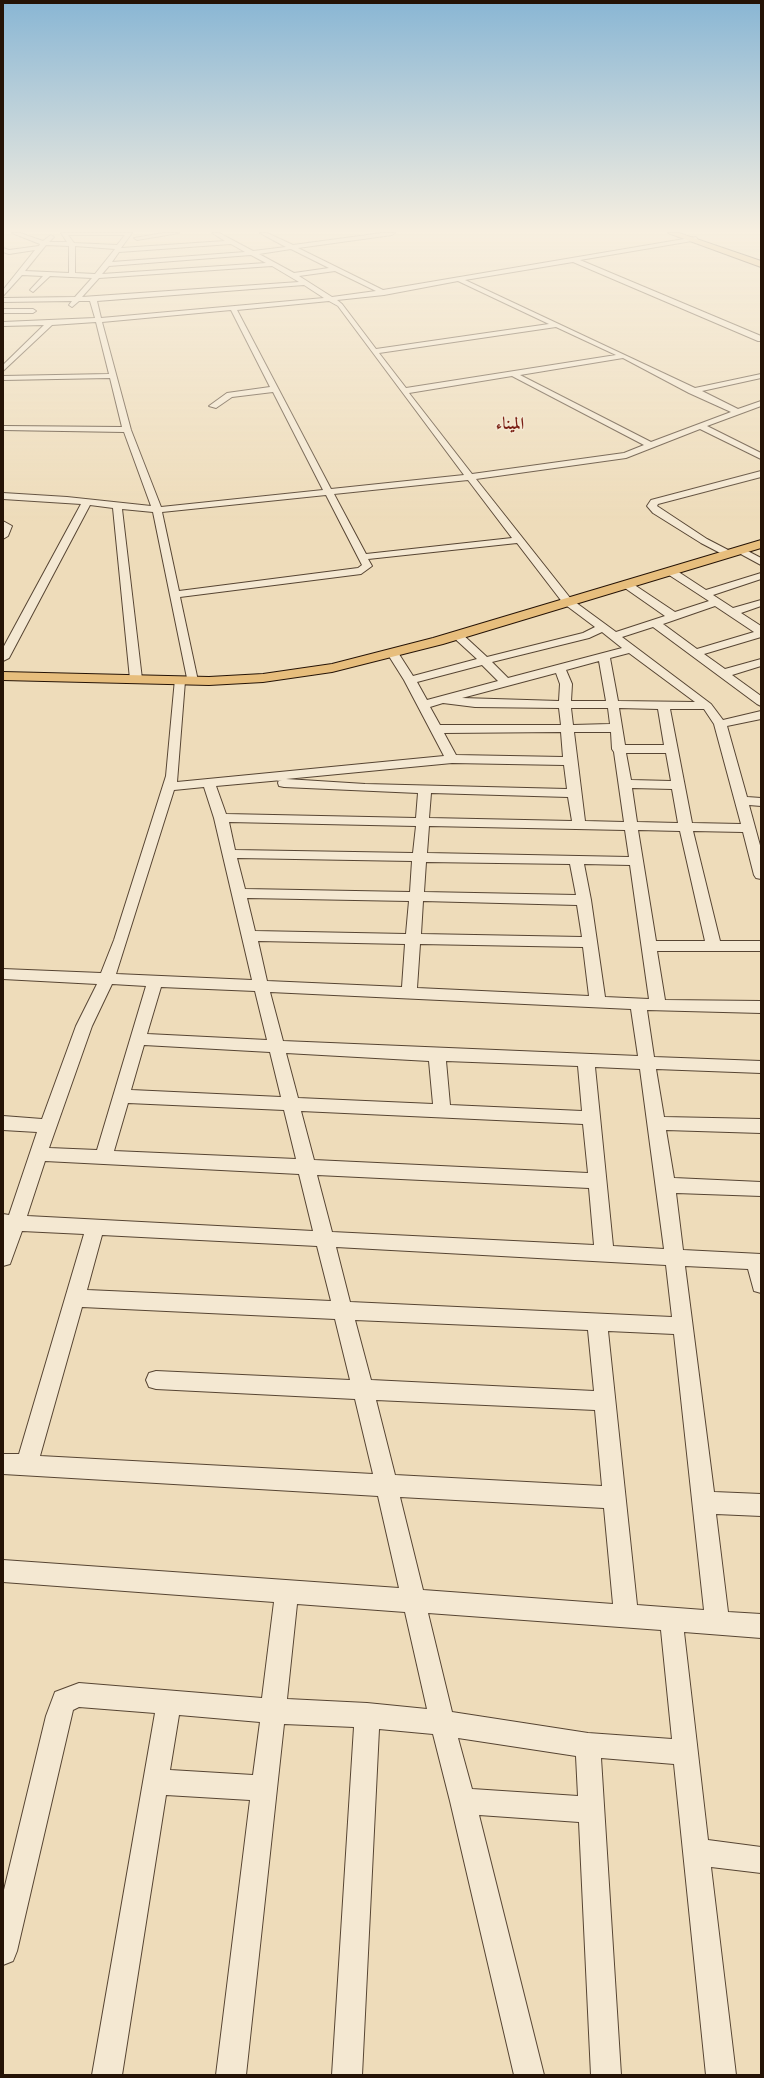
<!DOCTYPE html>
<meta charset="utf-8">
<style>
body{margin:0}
#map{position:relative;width:764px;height:2078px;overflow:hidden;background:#eedcba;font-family:"IM FELL English",serif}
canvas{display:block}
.frame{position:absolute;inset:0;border:4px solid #251306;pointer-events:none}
</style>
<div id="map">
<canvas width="764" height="2078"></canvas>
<div class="frame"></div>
</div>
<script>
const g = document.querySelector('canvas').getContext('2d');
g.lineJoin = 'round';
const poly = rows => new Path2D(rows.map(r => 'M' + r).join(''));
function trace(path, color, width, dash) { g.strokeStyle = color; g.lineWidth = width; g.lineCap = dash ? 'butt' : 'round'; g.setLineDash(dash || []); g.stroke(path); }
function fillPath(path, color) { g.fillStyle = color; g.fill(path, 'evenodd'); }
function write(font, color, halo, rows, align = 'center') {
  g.font = font + ' "IM FELL English",Amiri,serif'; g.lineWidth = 3; g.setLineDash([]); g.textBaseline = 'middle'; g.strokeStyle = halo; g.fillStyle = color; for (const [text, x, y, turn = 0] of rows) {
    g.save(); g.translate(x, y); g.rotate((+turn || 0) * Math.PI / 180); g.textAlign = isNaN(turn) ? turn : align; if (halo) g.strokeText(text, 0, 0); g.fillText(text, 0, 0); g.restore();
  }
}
const minor = poly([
 [12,233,20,233,43,241,51,235,54,237,49,242,67,242,61,233,132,233,121,248,225,241,212,233,219,233,253,251,286,247,260,233,267,233,293,245,382,233,395,233,392,235,298,248,383,290,696,237,698,240,580,260,761,336,761,341,758,341,573,262,465,280,695,388,761,374,761,378,702,391,738,409,761,401,761,406,707,426,761,453,761,459,700,429,626,458,476,479,571,599,616,632,665,616,622,586,621,584,622,582,630,582,675,612,709,601,666,573,665,571,666,569,674,569,706,590,761,573,761,579,713,595,733,608,761,600,761,606,741,613,761,626,761,637,704,654,725,669,761,659,761,666,732,675,761,696,761,706,757,704,653,627,622,637,711,704,723,720,761,711,761,719,727,726,747,797,761,798,761,806,749,805,761,849,761,879,756,878,754,875,743,832,693,831,720,941,761,941,761,951,657,951,665,1000,761,1001,761,1013,647,1010,654,1057,761,1061,761,1073,656,1069,664,1117,761,1119,761,1133,666,1130,674,1178,761,1182,761,1196,676,1193,683,1250,761,1254,761,1293,754,1291,748,1269,685,1266,714,1492,761,1494,761,1516,716,1514,728,1612,761,1614,761,1638,684,1632,708,1840,761,1847,761,1873,711,1867,736,2075,706,2075,674,1764,601,1758,621,2075,591,2075,579,1822,479,1815,544,2075,514,2075,450,1801,433,1734,379,1729,362,2075,332,2075,354,1727,284,1724,246,2075,216,2075,250,1800,166,1795,122,2075,92,2075,155,1713,79,1707,73,1710,17,1951,13,1961,3,1965,3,1894,46,1716,55,1692,79,1683,262,1698,274,1602,3,1582,3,1560,399,1588,378,1496,3,1474,3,1454,19,1454,84,1234,22,1231,10,1264,3,1266,3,1214,9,1215,37,1132,3,1130,3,1116,42,1119,76,1026,97,984,3,979,3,969,101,973,114,940,166,776,175,679,179,678,185,681,177,782,444,756,404,680,387,653,389,651,397,651,413,676,477,659,453,637,452,635,453,633,461,633,487,657,583,633,595,627,563,603,517,543,368,559,372,566,361,574,180,597,198,681,192,684,188,683,153,512,122,509,142,679,136,682,130,679,113,508,90,505,9,658,3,661,3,648,81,504,3,499,3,493,67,497,151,506,124,432,3,430,3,426,122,427,110,378,3,380,3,376,109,374,96,322,52,325,3,371,3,365,44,325,3,326,3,322,95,318,90,301,79,301,72,307,69,305,72,301,3,302,3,298,75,297,92,278,50,276,33,292,30,290,43,276,22,275,3,296,3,290,35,250,9,254,3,252,3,248,9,250,39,246,40,244,12,233],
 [68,235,125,235,117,245,74,243,68,235],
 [231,244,245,252,112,262,119,252,231,244],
 [46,245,69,246,69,273,25,271,46,245],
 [75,246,115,249,95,274,75,273,75,246],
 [291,249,329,268,294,273,259,254,291,249],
 [251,255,266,263,102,274,109,266,251,255],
 [272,266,299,282,82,297,99,278,272,266],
 [335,271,376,291,332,297,299,276,335,271],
 [458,281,549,324,376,349,342,304,337,300,384,295,458,281],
 [304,285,324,298,101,318,97,301,304,285],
 [329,301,338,306,464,475,331,489,237,310,329,301],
 [231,310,270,387,227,393,209,406,216,408,232,397,273,392,323,490,161,507,131,430,102,322,231,310],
 [556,327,616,355,406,388,379,353,556,327],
 [623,358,689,393,731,412,651,442,520,375,623,358],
 [512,376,644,445,624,453,472,474,409,393,512,376],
 [468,480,512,538,366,554,334,494,468,480],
 [326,495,362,565,358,568,179,591,162,512,326,495],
 [715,606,754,632,697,649,663,624,715,606],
 [602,632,622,648,508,678,492,662,589,638,602,632],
 [629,653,695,702,618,701,610,658,629,653],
 [599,661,606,701,571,701,572,684,566,670,599,661],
 [482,665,498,681,427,700,417,682,482,665],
 [556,673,560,684,559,701,462,698,556,673],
 [443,703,475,707,559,708,561,725,440,725,430,707,443,703],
 [571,708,608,708,610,724,573,725,571,708],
 [619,708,658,709,664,745,625,745,619,708],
 [670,709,704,709,714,724,741,824,692,823,670,709],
 [561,732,563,757,456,755,444,733,561,732],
 [574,732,611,732,612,749,614,752,624,822,585,821,574,732],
 [626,753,666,753,671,781,631,780,626,753],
 [452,763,564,765,567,789,365,784,286,779,452,763],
 [279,780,278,783,279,786,284,787,418,793,416,818,226,814,216,786,282,780,279,780],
 [204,787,214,818,252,980,116,974,174,790,204,787],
 [632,788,672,789,678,823,637,822,632,788],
 [431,793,568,797,572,821,429,818,431,793],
 [229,822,416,826,413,853,235,850,229,822],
 [429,826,625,830,629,857,427,853,429,826],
 [638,830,680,831,705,941,656,941,638,830],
 [237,858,412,861,410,892,245,889,237,858],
 [426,862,570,864,576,895,424,892,426,862],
 [584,864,630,865,649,999,605,997,591,900,584,864],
 [247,898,409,901,406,934,255,931,247,898],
 [423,901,577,905,582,937,421,934,423,901],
 [258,941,405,944,402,987,267,981,258,941],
 [420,944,583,947,589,996,417,988,420,944],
 [112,984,146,986,97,1150,49,1148,92,1026,112,984],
 [161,987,255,991,267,1040,147,1034,161,987],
 [270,992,631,1009,638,1056,283,1041,270,992],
 [144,1045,270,1052,281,1097,131,1090,144,1045],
 [286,1053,429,1061,433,1104,298,1098,286,1053],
 [446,1061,578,1066,582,1111,450,1105,446,1061],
 [595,1067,640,1069,664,1249,613,1246,595,1067],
 [128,1103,284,1110,296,1159,114,1151,128,1103],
 [301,1111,583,1124,588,1173,314,1160,301,1111],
 [45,1161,299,1174,313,1231,27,1216,45,1161],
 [317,1175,589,1188,594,1245,332,1232,317,1175],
 [102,1235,317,1246,331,1301,87,1290,102,1235],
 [336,1247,666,1265,672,1317,350,1302,336,1247],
 [82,1307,335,1319,350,1380,156,1371,149,1373,146,1380,149,1387,156,1389,355,1399,373,1474,40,1456,82,1307],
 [355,1320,588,1330,594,1391,371,1380,355,1320],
 [608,1331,674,1334,704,1610,637,1605,608,1331],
 [376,1400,595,1410,602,1486,395,1475,376,1400],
 [400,1497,604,1508,613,1604,423,1590,400,1497],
 [297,1604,405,1612,427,1709,367,1703,287,1699,297,1604],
 [428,1613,661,1630,672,1739,588,1733,452,1712,428,1613],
 [179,1715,260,1722,253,1775,170,1770,179,1715],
 [458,1738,576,1756,578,1796,472,1789,458,1738],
 [164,233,179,233,137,240,134,238,164,233],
 [3,309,33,309,36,311,33,313,3,313,3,309],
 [761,471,761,477,658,504,657,506,707,539,732,552,732,556,726,556,701,543,653,513,647,506,651,500,761,471],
 [3,521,12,526,8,536,3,539,3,521],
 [740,547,761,558,761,565,737,552,735,550,740,547]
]);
const major = poly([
 [761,540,761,548,443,644,332,672,263,682,209,685,3,680,3,672,209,677,263,674,332,664,433,638,761,540]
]);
const highway = poly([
 [668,233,679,233,761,261,761,267,668,233]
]);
const farDistrictnames = [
 ["الميناء",510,426]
];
trace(minor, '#574533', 2);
trace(major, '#251306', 2);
trace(highway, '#251306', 2);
fillPath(minor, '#f4e8d2');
fillPath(major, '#e7be7d');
fillPath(highway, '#e7be7d');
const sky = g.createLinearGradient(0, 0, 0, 524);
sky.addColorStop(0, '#89b6d4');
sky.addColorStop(0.44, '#f7efe0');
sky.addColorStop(1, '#f7efe000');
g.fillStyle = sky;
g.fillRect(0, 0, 764, 524);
write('bold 17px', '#7a1f14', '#f4e8d2', farDistrictnames);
</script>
